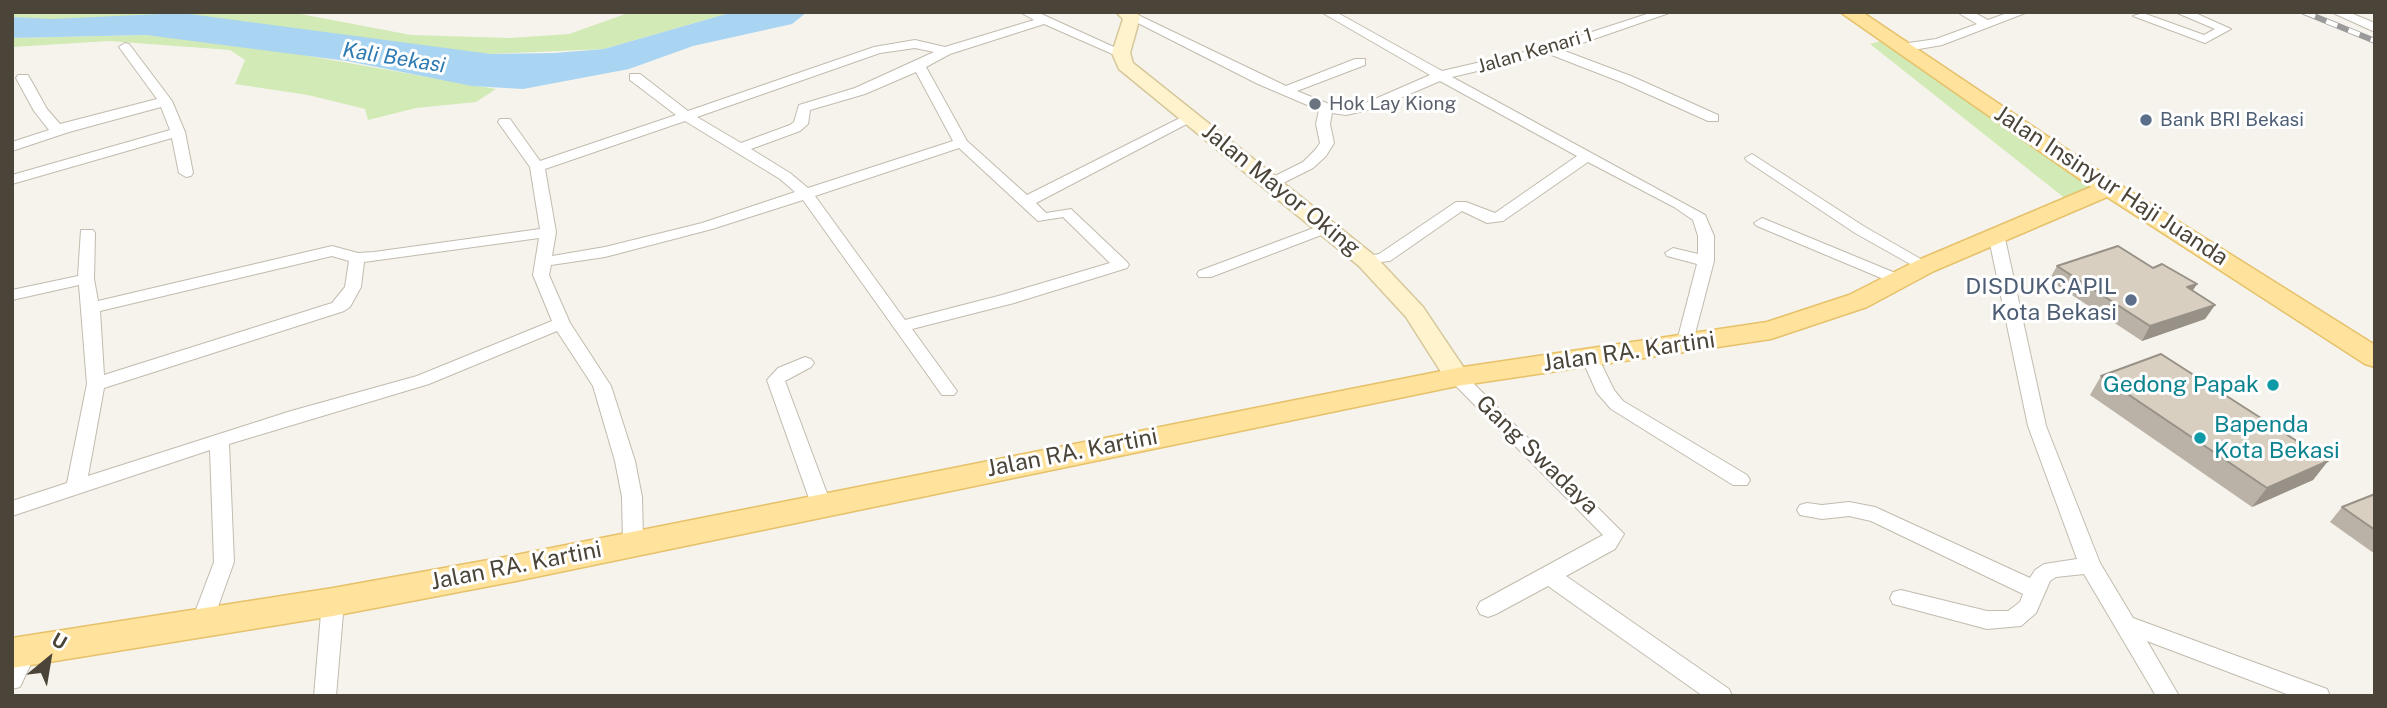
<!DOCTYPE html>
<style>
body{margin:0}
#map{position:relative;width:2387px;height:708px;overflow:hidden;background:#f6f3ec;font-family:"Public Sans",sans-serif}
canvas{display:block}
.frame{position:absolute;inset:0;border:14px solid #4b4439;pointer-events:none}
.north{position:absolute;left:14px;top:624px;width:70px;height:70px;-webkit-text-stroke:5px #fff;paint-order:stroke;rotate:30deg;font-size:19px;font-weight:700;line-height:28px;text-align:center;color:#4b4439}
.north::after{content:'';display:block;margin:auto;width:24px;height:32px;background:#4b4439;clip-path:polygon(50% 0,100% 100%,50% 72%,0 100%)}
</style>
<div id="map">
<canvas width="2387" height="708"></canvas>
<div class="frame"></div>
<div class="north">U</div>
</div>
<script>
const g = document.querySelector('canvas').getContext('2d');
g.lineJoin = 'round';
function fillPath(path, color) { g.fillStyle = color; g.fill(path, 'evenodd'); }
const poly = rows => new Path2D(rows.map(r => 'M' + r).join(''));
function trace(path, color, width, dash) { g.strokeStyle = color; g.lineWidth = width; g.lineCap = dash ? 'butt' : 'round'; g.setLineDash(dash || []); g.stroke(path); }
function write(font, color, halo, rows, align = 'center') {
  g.font = font + ' "Public Sans",sans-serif'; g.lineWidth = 6; g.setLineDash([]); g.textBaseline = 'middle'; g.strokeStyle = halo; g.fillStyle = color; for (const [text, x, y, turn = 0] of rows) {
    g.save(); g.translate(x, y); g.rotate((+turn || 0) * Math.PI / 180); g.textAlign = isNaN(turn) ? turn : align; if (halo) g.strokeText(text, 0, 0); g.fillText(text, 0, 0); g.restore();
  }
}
const green = poly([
 [12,12,290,12,411,35,510,38,569,34,631,12,733,12,604,49,491,54,12,17],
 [146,35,258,47,496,89,476,102,416,108,368,120,365,109,308,95,235,84,245,60,230,50,109,41,12,47,12,38],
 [1888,39,2109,188,2071,203,1870,44]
]);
const water = poly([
 [733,12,807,12,792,24,693,46,629,69,523,89,472,86,347,61,146,35,12,38,12,17,52,19,182,13,491,54,555,53,604,49]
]);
const street = poly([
 [1020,12,1037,12,1127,53,1117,56,1044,24,950,54,926,67,967,141,1027,195,1188,114,1193,113,1200,117,1036,203,1046,213,1071,209,1127,262,1129,265,1127,268,1014,303,912,329,954,387,957,391,954,395,942,395,803,200,712,229,605,257,551,265,549,275,570,323,611,386,635,461,642,497,643,542,640,547,633,550,626,547,623,542,622,497,615,461,593,386,557,331,429,384,229,444,234,562,210,629,202,632,194,629,191,623,214,562,210,450,12,516,12,501,67,483,87,384,79,285,12,300,12,290,78,276,81,230,93,230,95,233,94,279,98,301,332,246,358,253,374,252,540,229,530,167,498,122,500,119,510,119,540,161,676,115,630,80,630,74,640,74,688,111,874,47,915,40,945,47,1034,20,1020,12],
 [915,48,934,52,855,88,799,105,794,122,790,125,741,143,697,117,880,53,915,48],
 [916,72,953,141,808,188,790,173,751,149,800,131,808,124,810,110,865,94,916,72],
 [685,121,780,179,795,192,702,223,605,247,552,256,556,232,545,169,685,121],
 [959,148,1038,221,1063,217,1110,263,1002,295,905,320,815,196,959,148],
 [539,238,533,275,552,321,417,376,291,411,88,476,104,388,344,311,350,307,361,287,364,262,539,238],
 [332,256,349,261,345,287,332,303,104,375,100,311,332,256],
 [1321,12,1336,12,1442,71,1546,47,1653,12,1672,12,1562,50,1631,76,1718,115,1718,121,1708,121,1621,82,1549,54,1452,77,1705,215,1714,236,1714,261,1691,349,1679,349,1676,345,1697,264,1667,256,1665,253,1673,248,1698,254,1698,236,1693,220,1674,207,1588,162,1503,221,1487,223,1462,211,1390,261,1361,264,1359,261,1361,258,1379,254,1456,202,1466,202,1495,213,1577,156,1440,81,1377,108,1346,115,1332,113,1330,124,1334,143,1326,156,1313,168,1277,186,1267,186,1267,180,1303,162,1315,150,1320,143,1316,124,1319,110,1258,84,1126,17,1136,14,1286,86,1355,59,1365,59,1365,65,1297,91,1329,104,1346,107,1368,102,1430,75,1321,12],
 [1957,12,1973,12,1988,20,2010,12,2028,12,1942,45,1902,52,1896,48,1902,44,1936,39,1977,24,1957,12],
 [2175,12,2193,12,2231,29,2205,43,2133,16,2143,13,2204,35,2215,29,2175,12],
 [2331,12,2348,12,2375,23,2375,32,2331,12],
 [125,43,129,44,172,101,185,132,193,173,191,176,186,177,179,173,172,138,12,184,12,175,170,130,161,107,69,132,12,151,12,142,49,130,34,111,16,78,18,75,28,75,47,109,60,124,157,99,119,47,125,43],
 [1752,154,1865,227,1933,266,1931,269,1919,269,1855,233,1747,161,1745,158,1752,154],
 [1762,218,1905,277,1907,280,1905,283,1893,283,1757,226,1754,223,1762,218],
 [1327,223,1335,228,1332,231,1211,277,1199,277,1197,274,1199,271,1327,223],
 [1996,229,2004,234,2046,426,2100,563,2133,618,2327,689,2330,696,2292,696,2147,641,2179,696,2156,696,2084,574,2056,577,2050,581,2036,613,2021,626,1987,629,1901,606,1893,604,1890,598,1893,592,1901,590,1987,611,2008,611,2020,602,2023,594,1871,521,1849,516,1822,519,1800,515,1797,510,1800,505,1807,503,1822,505,1849,502,1875,507,2030,578,2035,570,2044,564,2077,559,2028,426,1988,234,1996,229],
 [1590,351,1596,353,1614,390,1623,401,1747,475,1750,480,1747,485,1733,485,1611,409,1597,393,1581,357,1590,351],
 [805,357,811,359,814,363,811,367,785,381,831,504,828,509,821,511,814,509,811,504,767,380,778,368,805,357],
 [1457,371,1463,373,1624,534,1615,549,1566,576,1729,689,1732,696,1703,696,1548,586,1496,614,1488,617,1480,614,1477,608,1480,602,1603,535,1451,381,1448,377,1457,371],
 [333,594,341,596,344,602,336,696,314,696,322,602,325,596,333,594],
 [26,642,34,645,37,651,20,687,12,689,12,656,18,645,26,642]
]);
const secondary = poly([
 [1116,12,1136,12,1140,17,1130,53,1133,63,1375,256,1423,307,1470,377,1466,383,1448,383,1406,317,1359,266,1119,69,1112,53,1123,19,1116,12]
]);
const primary = poly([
 [1840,12,1862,12,2117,183,2375,345,2375,367,2365,364,2107,197,1934,271,1867,307,1771,339,1457,386,516,581,333,616,12,668,12,638,333,588,516,555,1457,368,1767,322,1849,295,1916,261,2091,187,1840,12]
]);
const rail = poly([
 [2304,12,2375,41]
]);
const wall = poly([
 [2057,266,2153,268,2193,291,2215,305,2205,319,2142,341,2049,280],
 [2101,376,2328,461,2313,480,2252,507,2090,395],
 [2375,494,2375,554,2330,522,2342,507]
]);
const shadedWall = poly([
 [2197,284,2188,298,2187,287],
 [2215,305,2205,319,2142,341,2150,326],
 [2328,461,2313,480,2252,507,2267,488]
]);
const building = poly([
 [2118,246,2153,268,2162,264,2197,284,2187,287,2215,305,2150,326,2057,266,2118,246],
 [2161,354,2328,461,2267,488,2101,376,2161,354],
 [2375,494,2375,530,2342,507,2375,494]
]);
const markers = [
 [1315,104,7,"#6b7280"],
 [2146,120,7,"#5c6f8a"],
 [2131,300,7,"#5c6f8a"],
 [2273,385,7,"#0f9aa8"],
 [2200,438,7,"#0f9aa8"]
];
const farStreetnames = [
 ["Jalan Kenari 1",1535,51,-16]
];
const farWorshipnames = [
 ["Hok Lay Kiong",1329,104]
];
const farServicenames = [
 ["Bank BRI Bekasi",2160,120]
];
const farWaternames = [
 ["Kali Bekasi",394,58,9]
];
const streetNames = [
 ["Jalan Insinyur Haji Juanda",2111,186,33],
 ["Jalan Mayor Oking",1281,190,39],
 ["Jalan RA. Kartini",1629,352,-8],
 ["Jalan RA. Kartini",1072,453,-11],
 ["Gang Swadaya",1537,455,44],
 ["Jalan RA. Kartini",516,566,-11]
];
const serviceNames = [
 ["DISDUKCAPIL",2117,287],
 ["Kota Bekasi",2117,313]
];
const cultureNames = [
 ["Gedong Papak",2259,385],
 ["Bapenda",2214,425,"left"],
 ["Kota Bekasi",2214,451,"left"]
];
fillPath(green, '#d2eab5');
fillPath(water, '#a9d4f2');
trace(street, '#c2bbae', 2);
trace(secondary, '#d6c79b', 3);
trace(primary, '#e6c16a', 3);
fillPath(street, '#fff');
fillPath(secondary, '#fff3cd');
fillPath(primary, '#ffe39c');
trace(rail, '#9a9a9a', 6);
trace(rail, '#fff', 4.5, [12]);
fillPath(wall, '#bab2a6');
fillPath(shadedWall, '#979187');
fillPath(building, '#d8cfc1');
trace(building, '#979187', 2);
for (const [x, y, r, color] of markers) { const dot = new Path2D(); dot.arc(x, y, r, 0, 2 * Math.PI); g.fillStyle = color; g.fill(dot); trace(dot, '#fff', 2.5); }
write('19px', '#4b4439', '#fff', farStreetnames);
write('19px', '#5b616d', '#fff', farWorshipnames, 'left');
write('19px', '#4e5e75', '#fff', farServicenames, 'left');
write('italic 21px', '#2e7ab2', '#fff', farWaternames);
write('23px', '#4b4439', '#fff', streetNames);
write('23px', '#4e5e75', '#fff', serviceNames, 'right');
write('23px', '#0d838f', '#fff', cultureNames, 'right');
</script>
